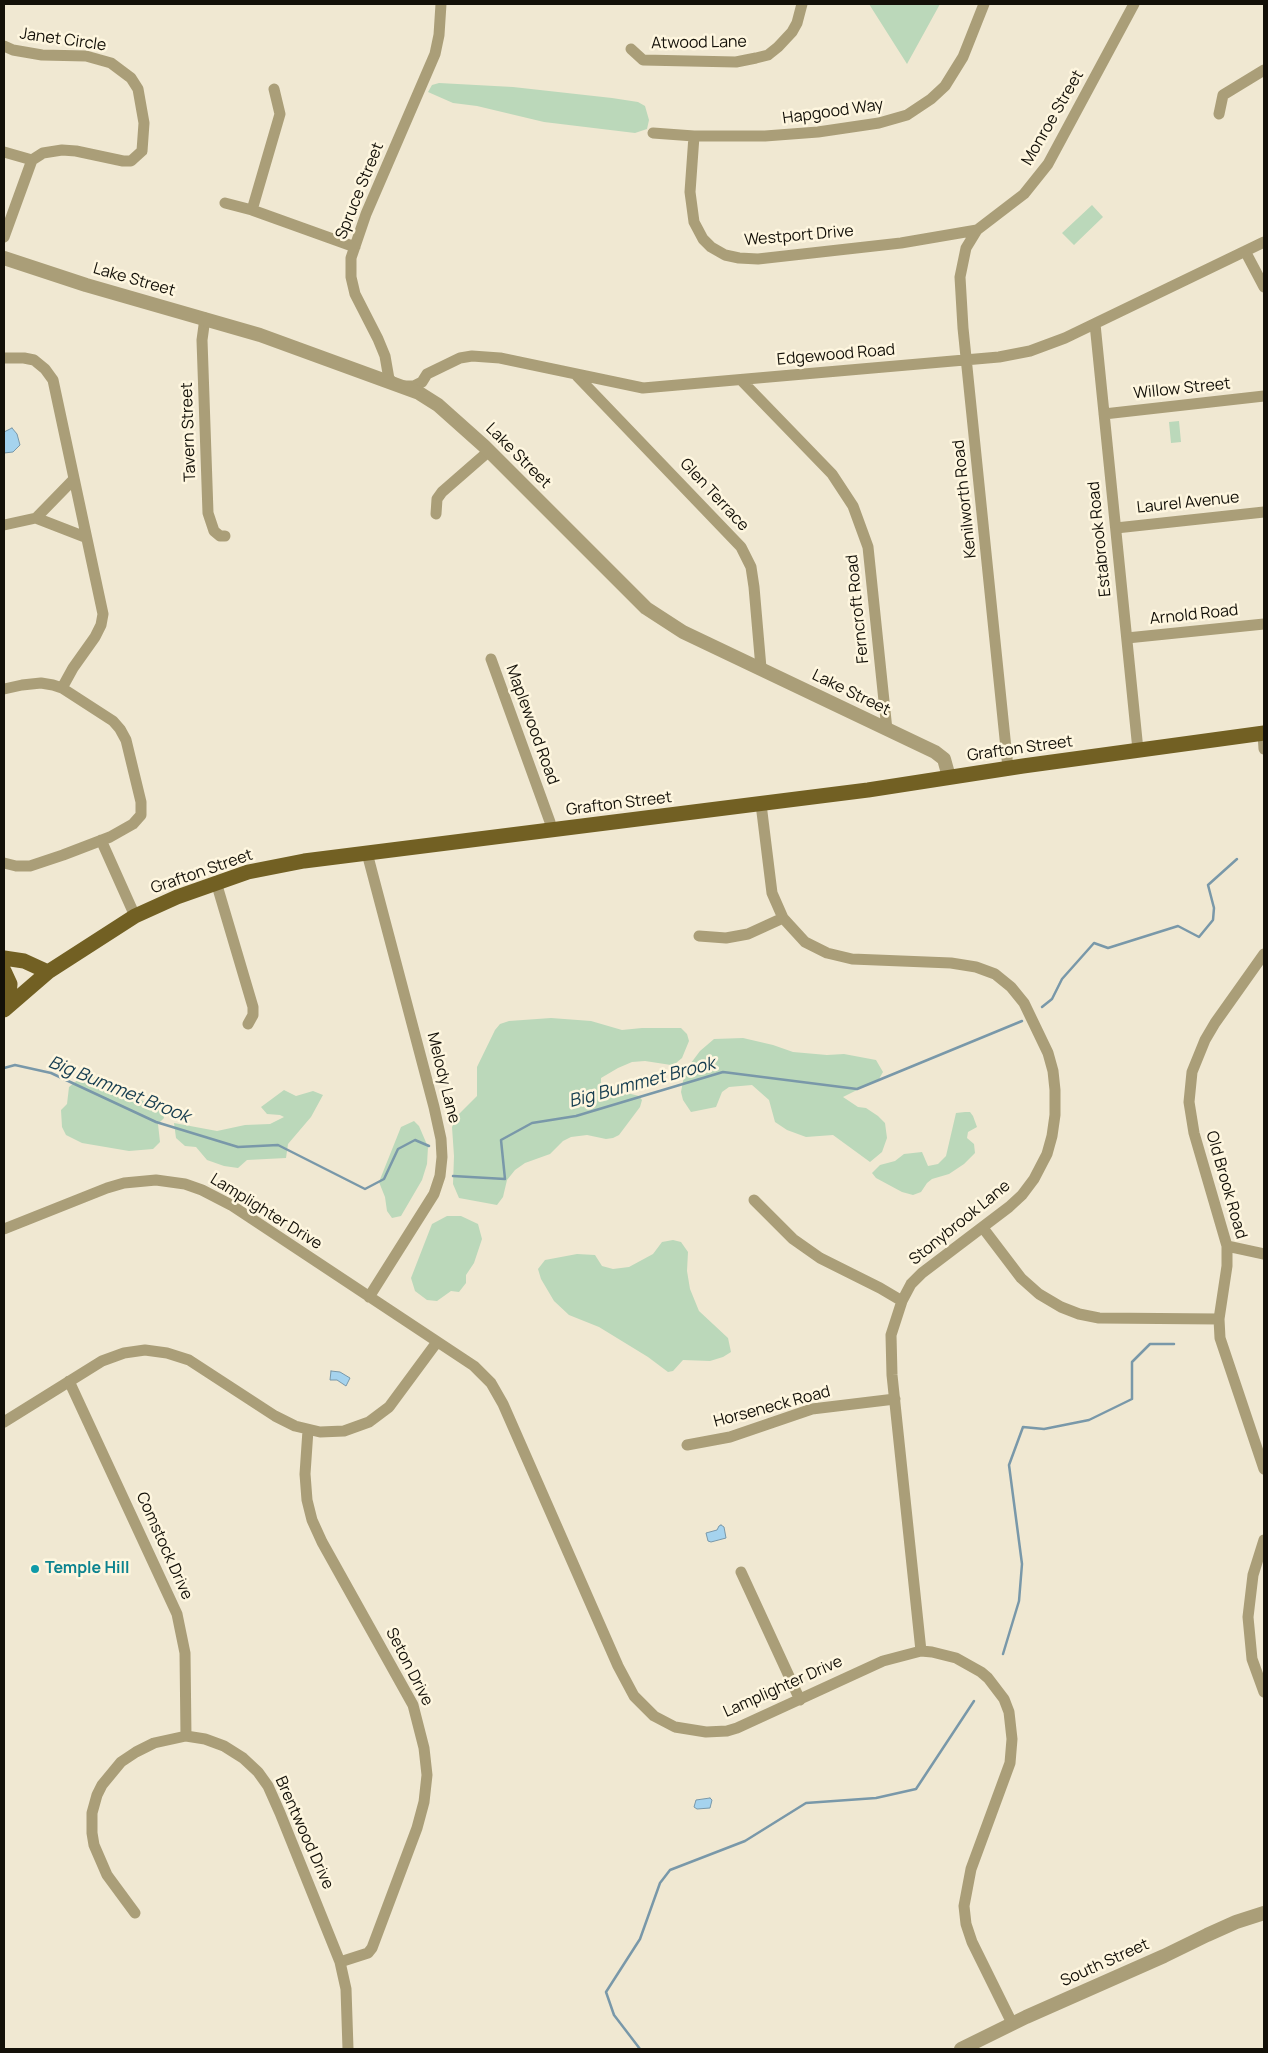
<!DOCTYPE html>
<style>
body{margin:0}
#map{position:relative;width:1268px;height:2053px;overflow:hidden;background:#f0e8d2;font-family:Manrope,sans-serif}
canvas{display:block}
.frame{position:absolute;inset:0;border:5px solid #131008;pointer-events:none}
</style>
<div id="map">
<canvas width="1268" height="2053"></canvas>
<div class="frame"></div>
</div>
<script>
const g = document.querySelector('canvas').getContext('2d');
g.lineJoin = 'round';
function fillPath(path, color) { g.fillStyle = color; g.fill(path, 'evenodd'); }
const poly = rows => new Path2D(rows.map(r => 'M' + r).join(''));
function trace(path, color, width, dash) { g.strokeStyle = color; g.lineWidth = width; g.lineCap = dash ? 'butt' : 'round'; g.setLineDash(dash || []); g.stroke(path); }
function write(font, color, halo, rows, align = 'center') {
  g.font = font + ' Manrope,sans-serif'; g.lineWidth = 5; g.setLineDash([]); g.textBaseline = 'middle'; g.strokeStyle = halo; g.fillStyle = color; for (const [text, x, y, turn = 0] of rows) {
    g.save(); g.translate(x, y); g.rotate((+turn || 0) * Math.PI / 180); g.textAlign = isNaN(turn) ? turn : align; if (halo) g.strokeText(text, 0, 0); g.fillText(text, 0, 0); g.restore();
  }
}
const green = poly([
 [869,4,940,4,907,64],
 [439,83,513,87,612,98,638,102,645,106,649,120,647,129,635,133,544,122,477,106,453,103,428,92,432,85],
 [1092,205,1103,217,1074,245,1062,233],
 [1179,421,1181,442,1171,443,1169,422],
 [551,1018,591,1021,622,1030,642,1028,681,1028,687,1034,689,1041,682,1058,676,1063,671,1065,645,1061,632,1062,618,1068,601,1078,601,1085,603,1088,631,1094,639,1096,642,1100,640,1107,619,1135,613,1138,606,1139,587,1135,571,1137,563,1141,550,1154,525,1163,515,1170,507,1180,503,1197,497,1205,459,1198,453,1184,454,1156,452,1127,457,1116,477,1096,477,1067,495,1030,500,1024,509,1021],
 [743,1038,773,1045,793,1052,827,1055,844,1054,876,1060,883,1072,879,1079,843,1097,858,1107,866,1108,878,1116,885,1123,887,1138,882,1152,870,1162,833,1135,806,1137,787,1130,775,1122,769,1100,752,1085,729,1087,722,1092,716,1107,691,1112,683,1100,681,1092,685,1071,700,1051,714,1039],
 [87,1072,101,1081,162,1110,164,1118,158,1124,160,1142,153,1149,129,1151,82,1143,66,1135,62,1127,61,1110,67,1104,69,1087],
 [284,1090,296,1096,313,1091,323,1095,311,1117,288,1144,286,1158,247,1160,238,1168,224,1166,207,1160,196,1147,185,1146,176,1138,174,1123,217,1131,245,1125,270,1124,284,1117,280,1115,267,1114,261,1107],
 [965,1112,970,1112,973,1116,977,1127,968,1132,967,1138,974,1144,975,1153,964,1164,949,1174,932,1179,927,1183,921,1192,913,1195,902,1192,876,1178,872,1173,880,1165,895,1161,904,1154,922,1152,928,1166,938,1164,946,1156,956,1113],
 [414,1121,419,1126,428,1147,427,1164,422,1180,401,1216,392,1218,387,1211,385,1197,379,1182,401,1127],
 [447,1216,461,1216,478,1224,482,1239,474,1263,466,1275,466,1283,459,1292,451,1291,437,1301,427,1300,415,1291,411,1278,432,1224],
 [673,1240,681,1242,688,1252,687,1271,690,1289,699,1311,728,1338,731,1352,723,1357,710,1361,683,1360,673,1371,668,1372,648,1357,599,1327,569,1315,554,1301,541,1279,538,1269,545,1260,577,1254,595,1255,602,1266,613,1269,629,1267,653,1254,662,1242]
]);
const water = poly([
 [12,428,17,434,20,445,13,452,4,453,4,432,12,428],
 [331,1371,340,1372,350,1378,346,1386,337,1380,330,1380,331,1371],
 [721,1525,724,1527,726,1538,711,1542,708,1541,706,1533,717,1530,719,1526,721,1525],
 [710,1798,712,1800,710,1808,697,1809,694,1807,696,1800,710,1798]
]);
const stream = poly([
 [1042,1007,1052,999,1062,979,1094,943,1108,948,1178,926,1199,937,1213,920,1214,908,1208,885,1237,859],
 [4,1068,15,1065,51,1073,156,1122,238,1147,278,1145,365,1189,384,1179,398,1149,415,1140,429,1146],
 [453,1176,505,1179,501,1140,532,1123,576,1116,723,1072,857,1089,1022,1021],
 [1003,1654,1019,1601,1022,1564,1009,1465,1023,1427,1044,1429,1089,1420,1132,1399,1132,1362,1150,1344,1174,1344],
 [640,2049,614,2015,606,1992,640,1939,660,1883,670,1870,745,1841,806,1803,876,1798,916,1789,974,1701]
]);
const minor = poly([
 [441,4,439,35,435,54,366,214,351,258,351,277,355,294,378,339,385,356,389,379,398,386,414,386,422,382,427,374,460,358,472,356,500,358,643,388,999,357,1030,351,1065,338,1264,242],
 [4,46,13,50,42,55,86,56,111,63,131,78,138,89,144,123,142,151,131,161,123,161,76,151,62,150,43,153,32,160,4,152],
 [631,49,643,60,736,62,756,58,768,55,778,47,792,32,797,23,802,4],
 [1219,114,1223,95,1264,70],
 [653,133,694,136,765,136,818,132,879,123,907,115,931,99,945,86,963,57,984,4],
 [694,136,690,192,694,222,703,239,711,247,725,255,739,258,758,259,901,243,977,230],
 [225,203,252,210,355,247],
 [252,210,280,114,274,89],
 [4,237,32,160],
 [1245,251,1264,287],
 [205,318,202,340,208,513,214,531,220,536,225,536],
 [1095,324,1138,750],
 [4,358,24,358,34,360,45,369,53,380,103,614,101,625,95,637,73,668,62,688,53,685,41,683,22,685,4,689],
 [577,376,741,547,751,567,754,587,761,668],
 [741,380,832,474,853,506,868,547,887,730],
 [1104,414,1264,396],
 [436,514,437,499,442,492,489,451],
 [36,518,85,537],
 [4,525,36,518,74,479],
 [1116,528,1264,512],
 [1127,638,1264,624],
 [491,659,550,822,550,831],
 [1263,734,1264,749],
 [1008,768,963,328,960,277,966,248,977,230,1024,194,1048,164,1134,4],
 [761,804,772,893,783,918,805,942,827,953,852,959,951,963,976,967,995,974,1011,987,1024,1003,1048,1053,1053,1071,1055,1090,1055,1115,1052,1136,1047,1154,1034,1179,1022,1195,1009,1207,922,1273,911,1284,902,1301,891,1335,892,1375,921,1651],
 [101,840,135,916],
 [367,853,434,1107,441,1139,442,1157,440,1176,434,1194,369,1297],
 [4,863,16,866,30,866,63,855,110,837,133,824,141,815,141,802,126,740,120,729,113,721,62,688],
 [216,882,253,1007,253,1015,248,1024],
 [699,936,726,938,748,934,783,918],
 [1264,954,1215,1023,1205,1040,1192,1072,1189,1102,1194,1133,1227,1246,1227,1266,1219,1319,1220,1338,1264,1469],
 [754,1200,793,1239,820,1258,880,1288,902,1301],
 [983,1228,1021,1278,1039,1294,1061,1307,1079,1314,1099,1318,1219,1319],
 [4,1229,107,1188,124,1183,156,1180,185,1184,202,1190,231,1205,474,1366,491,1383,503,1404,618,1666,634,1696,654,1716,675,1727,706,1732,727,1731,737,1728,883,1661,921,1651,932,1652,956,1658,981,1672,988,1678,1004,1699,1009,1712,1012,1739,1010,1763,971,1869,964,1906,966,1924,972,1942,1012,2023],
 [1227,1246,1264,1254],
 [69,1381,177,1614,185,1653,186,1736],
 [4,1422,102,1361,124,1353,145,1350,167,1353,189,1360,275,1416,295,1426,320,1432,344,1431,369,1422,389,1407,437,1342],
 [308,1430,305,1474,307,1500,312,1520,322,1542,413,1705,424,1748,427,1775,424,1802,417,1828,372,1948,368,1953,340,1962],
 [687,1445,730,1437,812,1409,895,1399],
 [1264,1540,1253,1575,1248,1617,1252,1659,1264,1692],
 [741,1572,800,1700],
 [135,1913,107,1875,94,1845,92,1833,92,1813,97,1795,102,1785,121,1762,136,1752,154,1743,186,1736,205,1739,224,1746,243,1758,258,1772,268,1786,280,1813,340,1962,346,1989,348,2049]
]);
const tertiary = poly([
 [4,258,86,285,260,335,419,393,438,405,484,446,646,608,683,632,935,752,944,759,949,777],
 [961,2049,1026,2017,1164,1956,1207,1935,1236,1922,1264,1913]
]);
const primary = poly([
 [4,958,24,961,48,972],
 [4,971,10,984,8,1006],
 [4,1010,48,972,135,916,177,897,248,872,304,861,868,790,1023,766,1264,733]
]);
const markers = [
 [35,1569,5,"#0f9aa8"]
];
const streetNames = [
 ["Janet Circle",63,40,8],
 ["Atwood Lane",699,43,-1],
 ["Hapgood Way",833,112,-8],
 ["Monroe Street",1053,118,-60],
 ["Spruce Street",360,191,-68],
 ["Westport Drive",799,236,-5],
 ["Lake Street",134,280,16],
 ["Edgewood Road",836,355,-5],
 ["Willow Street",1182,389,-6],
 ["Tavern Street",189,432,-92],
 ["Lake Street",518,456,45],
 ["Glen Terrace",714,495,47],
 ["Kenilworth Road",965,499,-96],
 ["Laurel Avenue",1188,503,-6],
 ["Estabrook Road",1100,539,-96],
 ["Ferncroft Road",858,609,-96],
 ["Arnold Road",1194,615,-6],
 ["Lake Street",851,693,26],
 ["Maplewood Road",532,725,70],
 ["Grafton Street",1020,749,-8],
 ["Grafton Street",619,804,-7],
 ["Grafton Street",202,872,-19],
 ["Melody Lane",443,1078,76],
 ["Old Brook Road",1226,1185,74],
 ["Lamplighter Drive",266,1212,32],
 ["Stonybrook Lane",960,1223,-39],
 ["Horseneck Road",772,1407,-15],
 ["Comstock Drive",164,1546,66],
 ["Seton Drive",409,1667,63],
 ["Lamplighter Drive",783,1687,-24],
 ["Brentwood Drive",304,1833,66],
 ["South Street",1105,1963,-24]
];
const cultureNames = [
 ["Temple Hill",45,1569]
];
const waterNames = [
 ["Big Bummet Brook",642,1083,-15],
 ["Big Bummet Brook",119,1090,22]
];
fillPath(green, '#bbd8ba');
fillPath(water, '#a5d3ee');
trace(water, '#7998a9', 1);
trace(stream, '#7998a9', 2.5);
trace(minor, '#aa9e78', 11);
trace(tertiary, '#aa9e78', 14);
trace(primary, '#726023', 15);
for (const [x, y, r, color] of markers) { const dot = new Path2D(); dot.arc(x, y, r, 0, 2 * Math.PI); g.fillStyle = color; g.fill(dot); trace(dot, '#fef6df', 2); }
write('16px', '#131008', '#fef6df', streetNames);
write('bold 16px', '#0d838f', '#fef6df', cultureNames, 'left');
write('italic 18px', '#153c4f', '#fef6df', waterNames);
</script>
